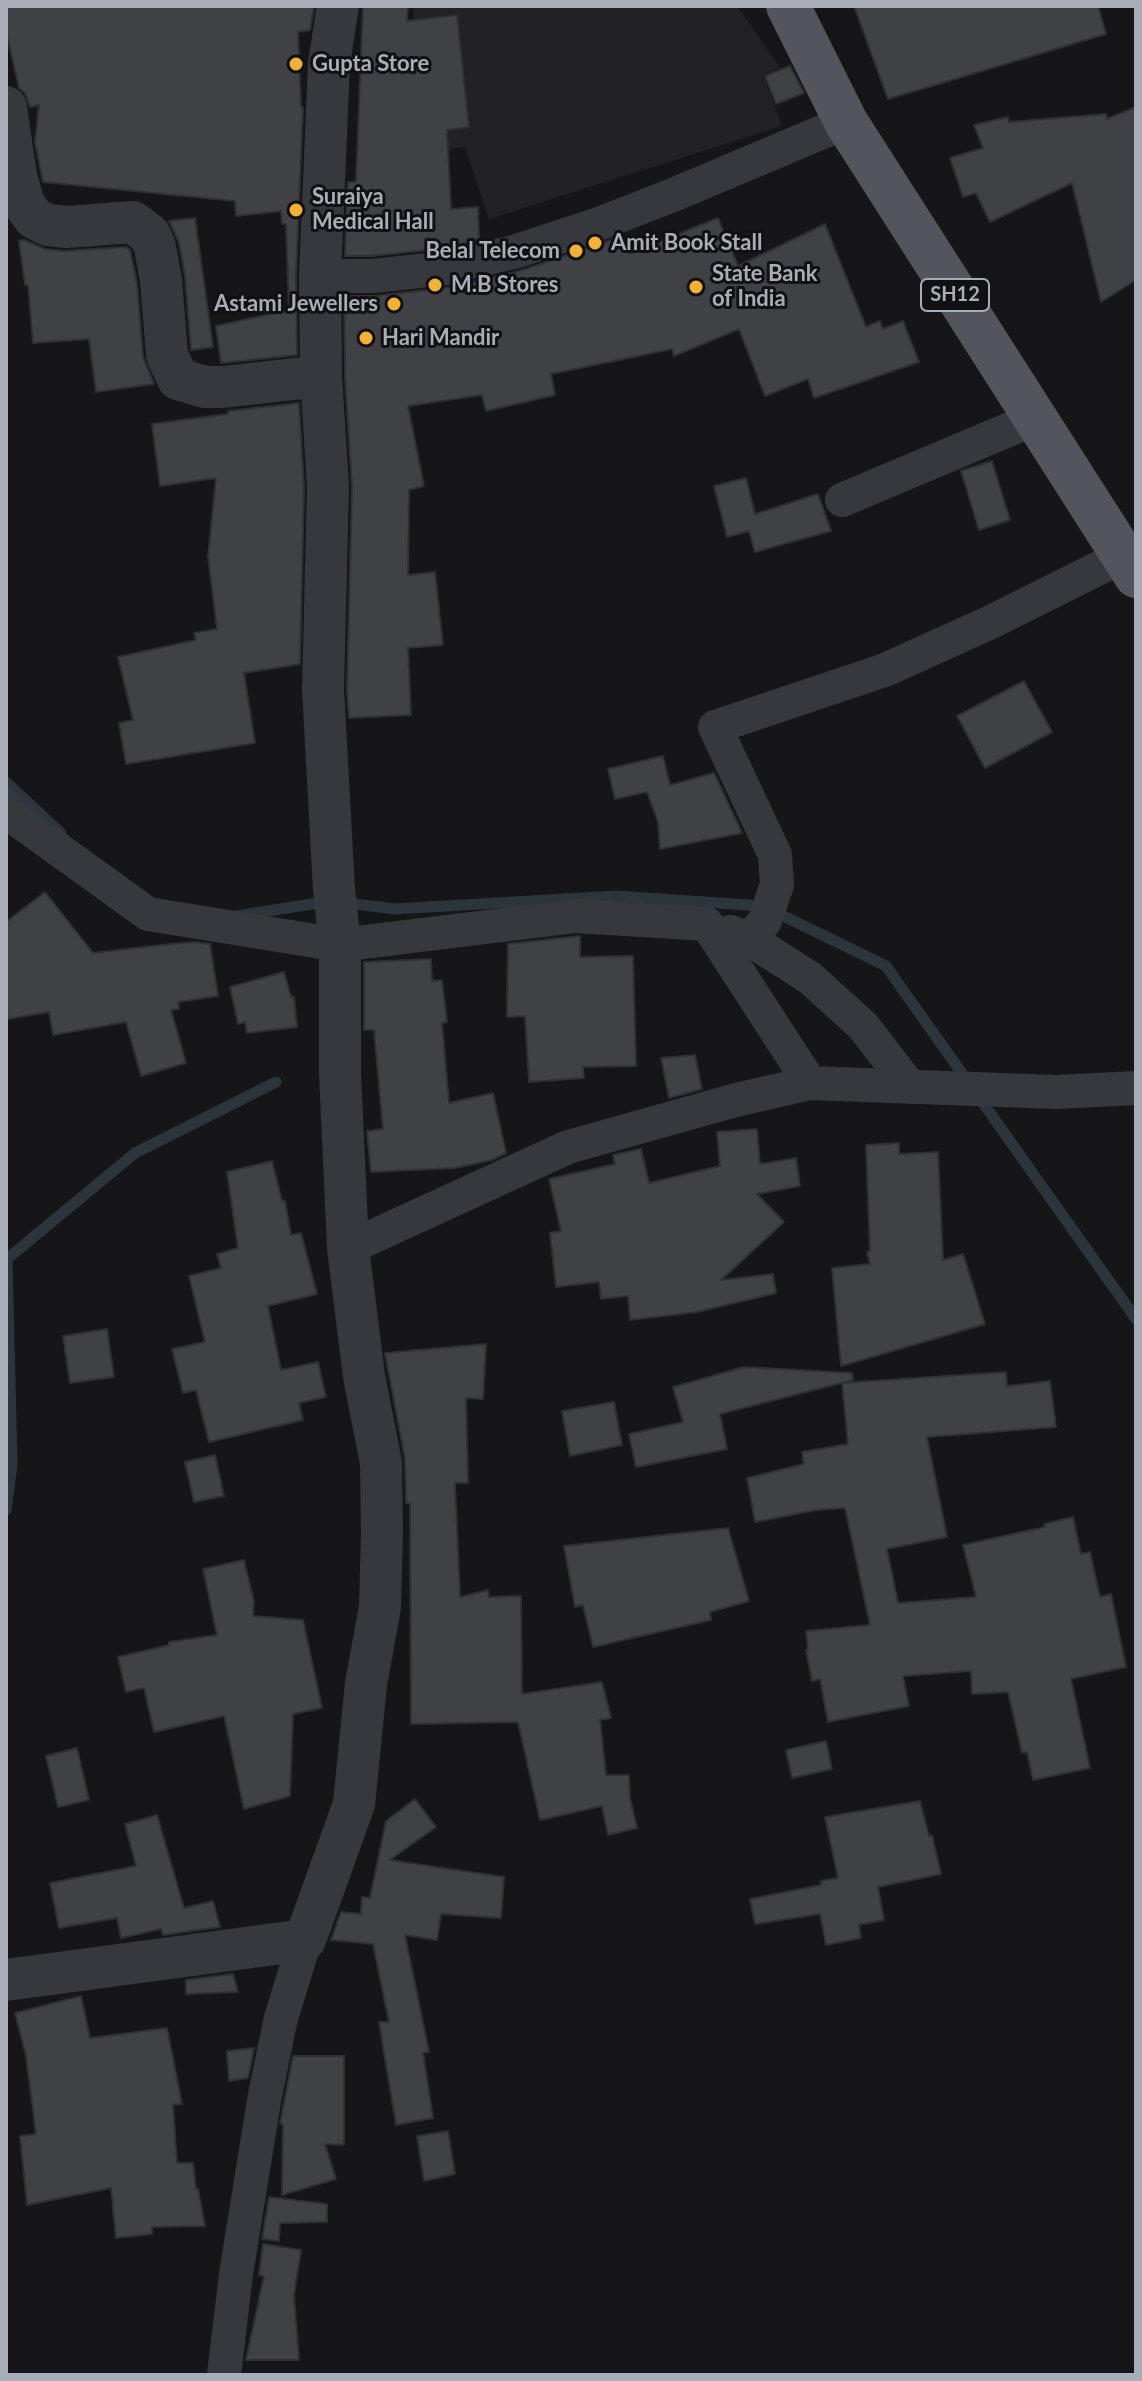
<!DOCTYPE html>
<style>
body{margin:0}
#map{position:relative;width:1142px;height:2381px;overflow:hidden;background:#161618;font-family:Lato,sans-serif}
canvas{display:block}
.frame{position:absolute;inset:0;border:8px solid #a8adb8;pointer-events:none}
</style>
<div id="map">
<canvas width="1142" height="2381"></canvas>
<div class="frame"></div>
</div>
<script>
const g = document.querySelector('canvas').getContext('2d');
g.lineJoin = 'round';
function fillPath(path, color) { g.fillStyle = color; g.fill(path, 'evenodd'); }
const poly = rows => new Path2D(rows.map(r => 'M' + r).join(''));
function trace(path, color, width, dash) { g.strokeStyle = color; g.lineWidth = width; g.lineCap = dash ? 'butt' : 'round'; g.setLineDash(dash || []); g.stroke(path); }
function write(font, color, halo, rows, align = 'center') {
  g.font = font + ' Lato,sans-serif'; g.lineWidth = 6; g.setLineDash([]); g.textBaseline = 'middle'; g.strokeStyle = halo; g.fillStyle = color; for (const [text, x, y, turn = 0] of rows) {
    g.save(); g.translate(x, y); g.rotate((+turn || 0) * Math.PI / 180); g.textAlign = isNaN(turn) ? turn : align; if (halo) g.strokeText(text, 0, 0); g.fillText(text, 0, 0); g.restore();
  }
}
const built = poly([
 [413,6,737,6,780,68,763,75,782,126,489,219,465,147,424,153]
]);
const stream = poly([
 [6,782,61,833],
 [236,916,331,901,395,909,616,896,763,906,886,966,1136,1319],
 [6,1510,12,1464,7,1259,135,1153,276,1082]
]);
const building = poly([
 [6,6,314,6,310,30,298,32,301,107,303,107,296,275,297,355,221,363,216,326,289,310,286,224,282,224,281,211,236,216,235,201,43,182,35,142,39,105,30,107,25,93,19,88,6,31,6,6],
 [363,6,408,6,407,21,457,15,469,127,447,130,451,209,478,207,479,240,444,248,372,256,345,256,348,182,356,182,363,6],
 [854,6,1098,6,1106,34,888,99,854,6],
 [790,66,804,93,776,104,765,76,790,66],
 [1136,107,1136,280,1101,302,1072,183,990,222,976,193,963,197,950,158,983,148,974,125,1008,117,1009,122,1106,114,1107,119,1136,107],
 [195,218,213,347,191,350,185,276,179,242,169,221,195,218],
 [718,218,738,266,825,224,866,327,880,321,883,329,903,321,919,362,814,398,808,379,765,396,739,329,674,356,672,349,551,374,555,395,486,411,482,395,408,406,424,486,409,490,408,575,435,572,443,645,408,648,411,715,349,718,347,689,352,487,345,375,344,296,375,296,452,287,523,270,623,236,629,254,718,218],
 [24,240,45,249,64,251,126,247,130,250,137,283,143,357,154,384,96,392,89,339,33,343,28,285,25,285,19,241,24,240],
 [299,403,304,487,300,664,244,673,255,743,126,764,119,723,133,720,118,657,196,640,194,633,217,629,208,556,216,478,160,486,152,424,228,414,228,411,299,403],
 [992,461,1010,520,979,530,961,471,992,461],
 [746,478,755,514,818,494,831,531,755,552,749,531,727,537,714,486,746,478],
 [1024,681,1052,732,985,768,957,716,1024,681],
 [663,756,670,785,714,773,742,833,660,849,658,822,647,792,615,799,608,769,663,756],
 [45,892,93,953,170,944,195,942,210,944,218,996,178,1002,179,1009,171,1010,186,1063,141,1076,126,1022,53,1035,49,1012,8,1019,6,1004,6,922,45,892],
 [580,936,580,957,633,956,636,1066,583,1067,584,1078,529,1082,525,1016,507,1017,508,944,580,936],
 [431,959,432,981,442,980,447,1022,442,1023,449,1103,493,1093,506,1153,492,1160,455,1168,371,1172,367,1131,383,1129,374,1030,364,1030,364,962,431,959],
 [284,972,291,997,294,997,297,1027,247,1033,245,1022,238,1024,230,987,284,972],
 [695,1055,702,1089,669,1098,661,1058,695,1055],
 [757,1129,760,1164,796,1158,800,1186,757,1194,784,1222,721,1280,773,1274,776,1293,697,1312,630,1320,628,1296,601,1299,599,1282,556,1287,550,1233,561,1231,549,1179,615,1164,613,1155,641,1149,649,1183,720,1166,717,1132,757,1129],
 [899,1143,899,1154,938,1152,943,1260,963,1254,985,1324,841,1366,832,1268,870,1264,867,1252,870,1251,866,1145,899,1143],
 [272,1161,282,1201,285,1201,291,1235,301,1233,317,1294,268,1306,281,1370,318,1362,326,1397,299,1403,303,1420,209,1442,196,1390,183,1393,172,1349,205,1342,189,1276,221,1268,217,1254,238,1248,227,1172,272,1161],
 [107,1329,114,1377,70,1383,63,1336,107,1329],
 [486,1344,483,1399,466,1398,468,1483,455,1483,460,1597,488,1590,489,1597,521,1596,522,1694,602,1682,611,1718,600,1720,606,1775,629,1775,630,1798,637,1828,608,1835,602,1806,540,1820,518,1722,411,1724,410,1503,406,1503,405,1459,385,1353,486,1344],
 [744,1367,852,1373,853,1380,720,1414,727,1449,636,1467,629,1434,683,1422,673,1387,744,1367],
 [1006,1372,1007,1386,1050,1381,1056,1427,927,1437,947,1537,887,1549,898,1603,976,1597,963,1545,1045,1527,1044,1524,1073,1517,1081,1554,1090,1552,1100,1597,1111,1594,1126,1667,1071,1679,1090,1768,1033,1780,1027,1752,1022,1753,1008,1692,972,1694,971,1671,903,1676,909,1706,828,1722,820,1679,812,1681,806,1650,808,1650,806,1631,870,1625,845,1508,816,1510,755,1522,747,1478,804,1464,802,1452,848,1444,842,1383,1006,1372],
 [614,1402,622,1445,570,1456,562,1411,614,1402],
 [215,1455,224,1496,194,1502,185,1462,215,1455],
 [728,1528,749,1601,710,1612,711,1620,593,1647,583,1605,575,1607,564,1546,728,1528],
 [244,1560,254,1602,253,1616,303,1620,322,1708,293,1714,290,1796,244,1809,224,1716,154,1732,144,1688,126,1692,118,1657,169,1645,169,1642,217,1635,203,1569,244,1560],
 [826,1741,832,1769,792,1778,786,1750,826,1741],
 [77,1748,89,1800,58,1807,46,1756,77,1748],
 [415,1799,436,1827,390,1860,504,1877,501,1918,441,1914,437,1940,405,1935,429,2052,423,2053,433,2118,396,2125,379,2022,389,2022,373,1944,331,1940,341,1912,361,1914,362,1897,370,1898,386,1821,415,1799],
 [920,1801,929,1836,932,1835,941,1874,878,1887,884,1920,859,1925,861,1938,826,1945,820,1914,755,1924,750,1899,821,1885,821,1881,838,1878,825,1817,920,1801],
 [157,1815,184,1908,213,1901,220,1927,163,1935,161,1929,121,1938,117,1918,59,1928,50,1883,136,1866,125,1824,157,1815],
 [233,1974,238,1992,186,1994,186,1980,233,1974],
 [81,1996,90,2038,167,2028,182,2104,173,2105,177,2163,193,2163,196,2189,198,2189,205,2226,152,2227,152,2234,116,2238,111,2188,27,2205,20,2136,36,2134,26,2056,15,2013,81,1996],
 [254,2048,248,2078,229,2081,227,2051,254,2048],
 [293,2056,344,2056,344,2145,325,2144,336,2179,282,2195,283,2124,280,2124,293,2056],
 [448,2131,455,2174,424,2181,417,2136,448,2131],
 [269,2197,327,2204,327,2222,280,2223,279,2241,262,2239,269,2197],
 [263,2244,301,2250,294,2295,299,2360,246,2360,264,2276,259,2275,263,2244]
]);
const minor = poly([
 [320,276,373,276,447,268,517,251,596,225,673,195,846,122],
 [842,500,1034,419],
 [6,807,12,816,148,914,340,945,576,916,707,924,810,1083],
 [730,932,749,939,810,978,863,1026,910,1087],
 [749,939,765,921,774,893,777,885,775,855,715,727,885,670,991,622,1123,556],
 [348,1248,568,1147,736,1100,810,1083,1056,1092,1136,1088],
 [224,2375,236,2274,265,2095,281,2018,305,1940]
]);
const tertiary = poly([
 [6,107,16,176,24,204,34,218,48,225,67,227,133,222,150,235,155,247,161,280,167,355,178,379,205,387,223,387,321,376],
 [6,1980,305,1940,354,1804,366,1684,380,1607,382,1532,381,1463,364,1376,348,1248,340,1073,340,945,334,889,323,689,328,487,321,376,320,276,329,63,338,6]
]);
const primary = poly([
 [788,6,846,122,1136,576]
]);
const markers = [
 [296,64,8,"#f2b134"],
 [296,210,8,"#f2b134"],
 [595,243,8,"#f2b134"],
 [576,251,8,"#f2b134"],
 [435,285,8,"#f2b134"],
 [696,287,8,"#f2b134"],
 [394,304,8,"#f2b134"],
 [366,338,8,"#f2b134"]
];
const shields = [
 [955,295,68]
];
const shieldNames = [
 ["SH12",955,295]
];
const poiNames = [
 ["Gupta Store",312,64],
 ["Suraiya",312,197],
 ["Medical Hall",312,222],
 ["Amit Book Stall",611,243],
 ["Belal Telecom",560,251,"right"],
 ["State Bank",712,274],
 ["of India",712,299],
 ["M.B Stores",451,285],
 ["Astami Jewellers",378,304,"right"],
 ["Hari Mandir",382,338]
];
fillPath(built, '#222225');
trace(stream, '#2c353c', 11);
fillPath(building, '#404145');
trace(building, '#303034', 2);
trace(minor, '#37383d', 34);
trace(tertiary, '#37383d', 42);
trace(primary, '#53555c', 44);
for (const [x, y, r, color] of markers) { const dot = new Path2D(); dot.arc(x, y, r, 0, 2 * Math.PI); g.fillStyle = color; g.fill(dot); trace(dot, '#111113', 3); }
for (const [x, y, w] of shields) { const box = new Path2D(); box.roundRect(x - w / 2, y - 16, w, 32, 6); g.fillStyle = '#111113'; g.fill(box); trace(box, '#a8adb8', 2); }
write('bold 20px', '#a8adb8', null, shieldNames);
write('bold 22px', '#a8adb8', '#111113', poiNames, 'left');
</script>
